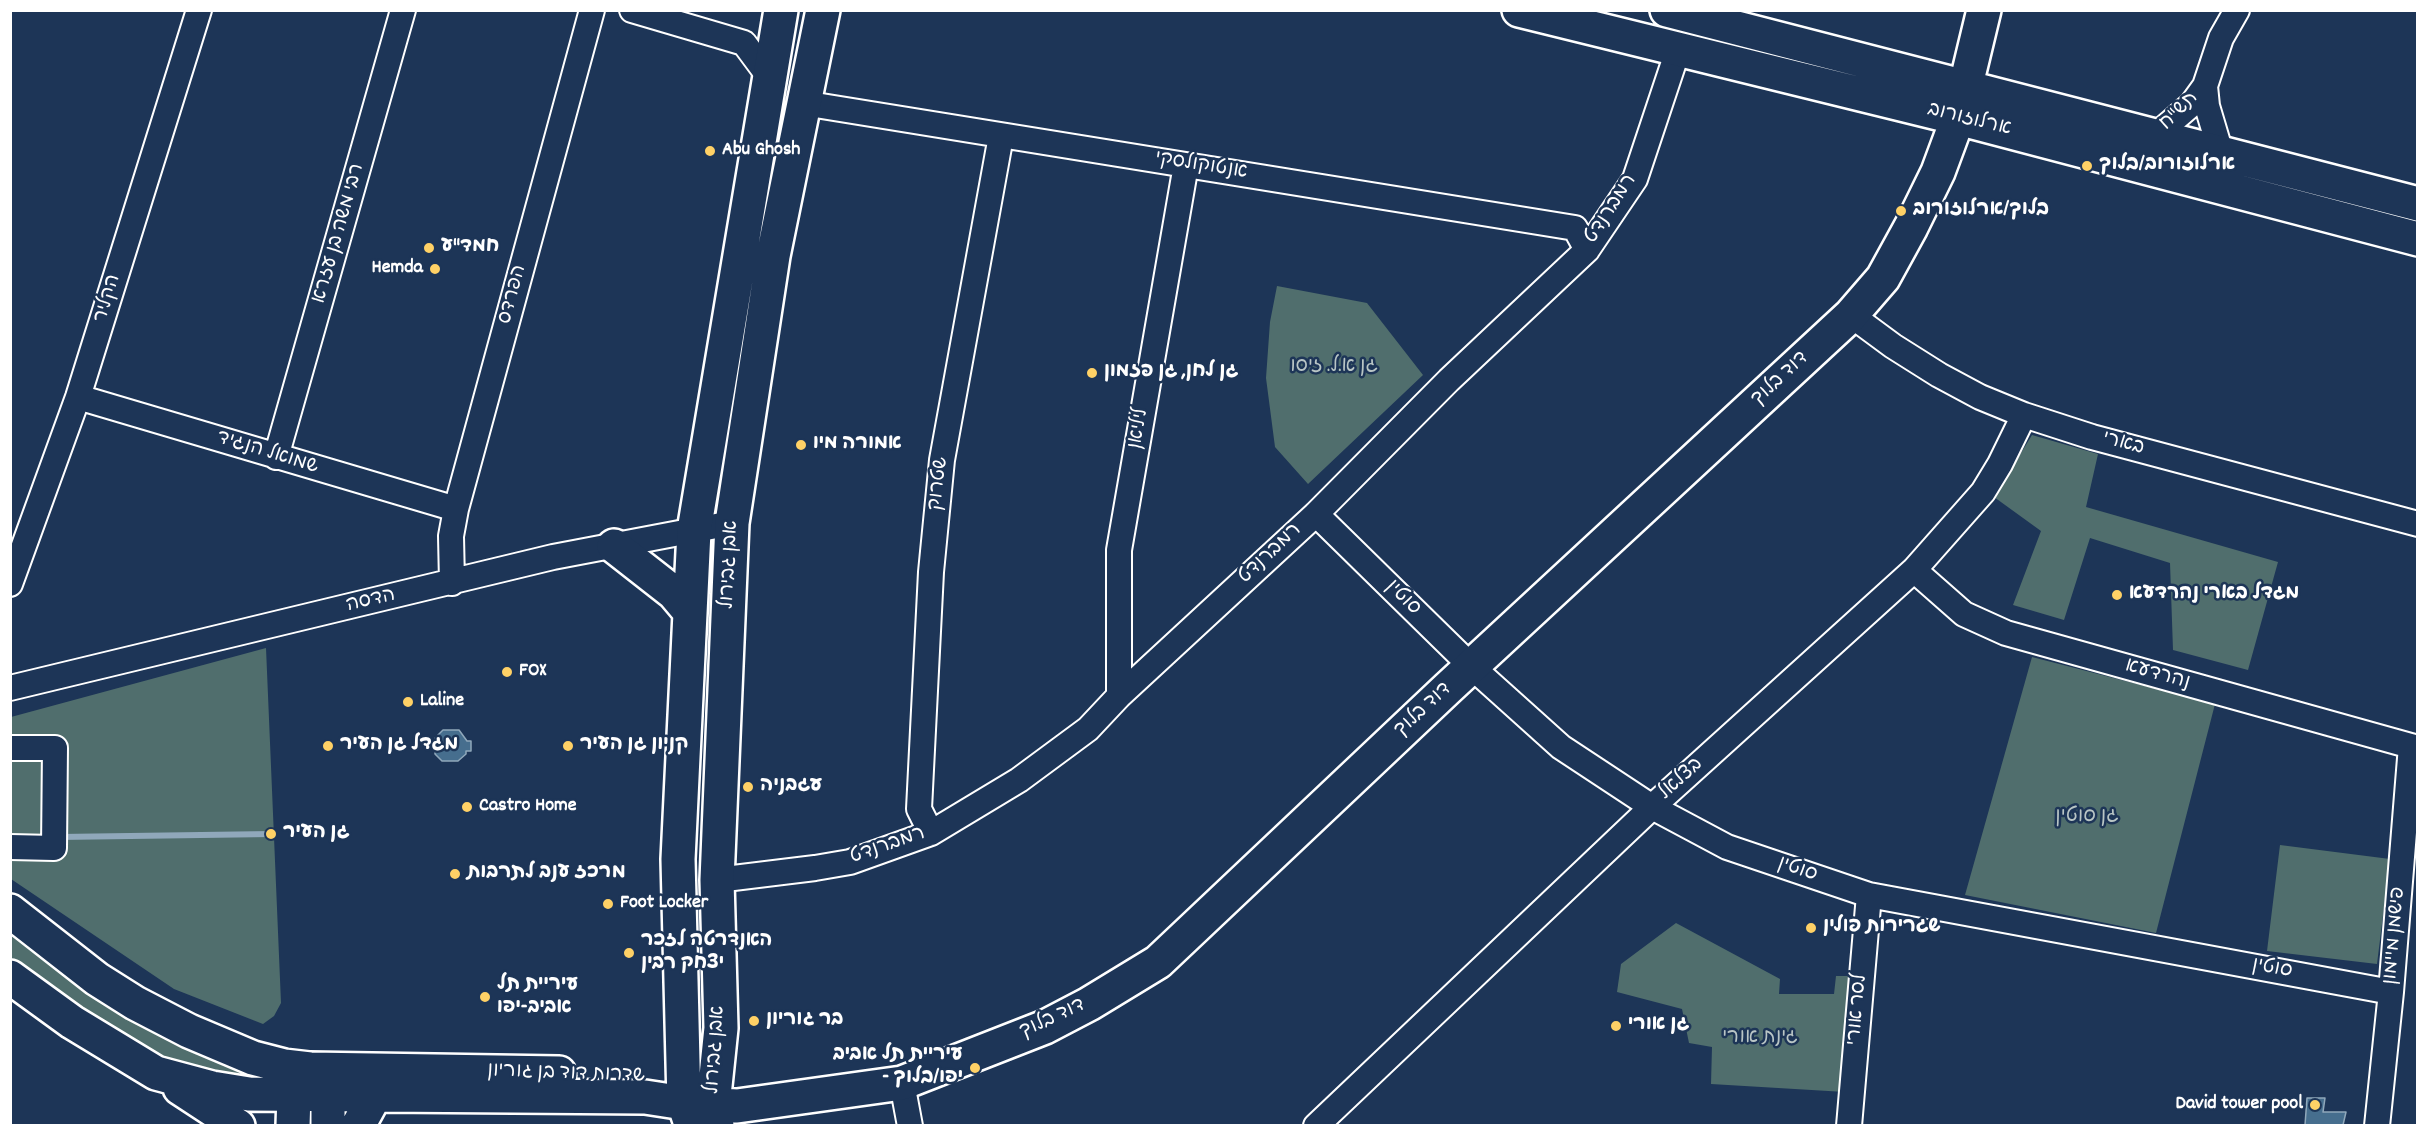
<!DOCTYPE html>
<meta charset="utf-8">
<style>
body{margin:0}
#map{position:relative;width:2428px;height:1136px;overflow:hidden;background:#1d3557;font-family:Dekko,sans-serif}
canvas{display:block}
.frame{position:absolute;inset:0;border:12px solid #fff;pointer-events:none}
</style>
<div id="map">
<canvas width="2428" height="1136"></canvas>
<div class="frame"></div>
</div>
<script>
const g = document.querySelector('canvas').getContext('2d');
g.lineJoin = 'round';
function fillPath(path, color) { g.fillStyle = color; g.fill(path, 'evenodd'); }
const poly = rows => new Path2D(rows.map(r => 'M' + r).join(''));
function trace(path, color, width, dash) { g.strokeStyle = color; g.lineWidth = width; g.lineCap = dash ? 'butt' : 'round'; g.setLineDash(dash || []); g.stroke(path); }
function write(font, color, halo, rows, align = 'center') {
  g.font = font + ' Dekko,"Playpen Sans Hebrew",sans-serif'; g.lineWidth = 5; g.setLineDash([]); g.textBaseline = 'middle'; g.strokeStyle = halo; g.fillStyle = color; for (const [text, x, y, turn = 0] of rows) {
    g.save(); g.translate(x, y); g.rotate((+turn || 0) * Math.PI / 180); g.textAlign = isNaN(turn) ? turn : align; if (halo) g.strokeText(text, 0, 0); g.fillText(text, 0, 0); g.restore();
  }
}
const green = poly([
 [1277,286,1367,303,1423,375,1308,484,1275,447,1266,378,1270,322],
 [2032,435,2098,454,2086,507,2278,562,2248,670,2173,650,2170,563,2090,538,2064,620,2013,605,2041,531,1994,497],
 [266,648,281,1003,274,1016,263,1024,174,989,11,879,11,717],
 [2032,657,2215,704,2156,933,1965,895],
 [2280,845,2390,859,2377,964,2267,951],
 [10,923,254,1065,249,1091,156,1056,11,965],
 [1676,923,1780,979,1779,994,1834,994,1836,976,1857,976,1845,1092,1711,1084,1712,1047,1689,1043,1682,1009,1617,992,1621,964]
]);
const water = poly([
 [443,730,459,730,467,741,471,741,471,751,466,751,466,754,458,761,442,761,435,754,435,738,443,730],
 [2307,1098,2325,1098,2323,1112,2346,1112,2343,1125,2305,1125,2307,1098]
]);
const stream = poly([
 [59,837,272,834]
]);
const street = poly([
 [632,10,744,43,770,78],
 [2205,86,2207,106,2221,153],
 [803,103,1575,228,1587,250],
 [2155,136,2192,104,2205,86,2221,38,2237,10],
 [1851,315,1893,346,1939,375,1980,397,2024,415,2092,437,2418,524],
 [78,397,456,509],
 [276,457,403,10],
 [1316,514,1472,667,1561,747,1652,807,1727,847,1869,895,2391,992],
 [1914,570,1964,614,2006,633,2418,748],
 [452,583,451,536,456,509,592,10],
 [10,584,78,397,199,10],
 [10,688,553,557,732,523],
 [1119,696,1119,550,1186,165],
 [10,748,55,748,54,848,10,847],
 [931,833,919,809,931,572,942,460,1001,136],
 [717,880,815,868,850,862,931,833,1019,780,1088,729,1119,696,1316,514,1449,380,1587,250,1635,179,1678,50],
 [902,1083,910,1126],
 [1316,1126,1652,807,1914,570,1983,492,2000,464,2024,415],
 [1849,1126,1869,895],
 [2377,1126,2391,992,2411,746]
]);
const secondary = poly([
 [1519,10,1958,118,2418,239],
 [1667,10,2418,204],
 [614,546,674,593,690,612],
 [10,911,97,979,135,1003,189,1031,253,1058,284,1066,310,1069,559,1073],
 [10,977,72,1022,156,1073,212,1088,249,1094,645,1097,684,1103,737,1106,902,1083,1045,1027,1089,1004,1158,962,1448,688,1851,315,1883,278,1911,227,1938,172,1958,118,1984,10],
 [316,1078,328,1094,328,1126],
 [180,1088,238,1126],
 [691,1124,684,1103,678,859,694,531,781,10],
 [293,1126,294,1094,306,1075],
 [358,1126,375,1095],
 [717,1126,713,1105,721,1028,717,880,732,523,773,256,823,10]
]);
const markers = [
 [710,151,6,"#ffd166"],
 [2087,166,6,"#ffd166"],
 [1901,211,6,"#ffd166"],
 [429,248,6,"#ffd166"],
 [435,269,6,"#ffd166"],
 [1092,373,6,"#ffd166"],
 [801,445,6,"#ffd166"],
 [2117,595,6,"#ffd166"],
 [507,672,6,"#ffd166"],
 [408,702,6,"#ffd166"],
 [328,746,6,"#ffd166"],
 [568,746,6,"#ffd166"],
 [748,787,6,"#ffd166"],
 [467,807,6,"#ffd166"],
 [271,834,6,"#ffd166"],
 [455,874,6,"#ffd166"],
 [608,904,6,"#ffd166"],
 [1811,928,6,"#ffd166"],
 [629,953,6,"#ffd166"],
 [485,997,6,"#ffd166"],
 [754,1021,6,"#ffd166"],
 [1616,1026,6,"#ffd166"],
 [975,1068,6,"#ffd166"],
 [2315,1105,6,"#ffd166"]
];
const streetNames = [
 ["תש\"ח",2180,112,-45],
 ["ארלוזורוב",1969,121,14],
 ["אנטוקולסקי",1201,167,9],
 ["רמברנדט",1612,210,-57],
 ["רבי משה בן עזרא",340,234,-74],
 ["הפרדס",514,295,-75],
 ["הקליר",109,299,-73],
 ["דוד בלוך",1781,380,-43],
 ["ליליאן",1140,429,-80],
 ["בארי",2123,445,15],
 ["שמואל הנגיד",267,454,17],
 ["שטרוק",940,484,-83],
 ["רמברנדט",1271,555,-43],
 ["אבן גבירול",731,565,-87],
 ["סוטין",1402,599,45],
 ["הדסה",371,602,-13],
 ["נהרדעא",2157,676,16],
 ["דוד בלוך",1424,711,-43],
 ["בצלאל",1682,780,-42],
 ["רמברנדט",888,847,-19],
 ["סוטין",1797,871,19],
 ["פישמן מיימון",2396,936,-85],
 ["סוטין",2272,970,10],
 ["לסר אורי",1859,1010,-85],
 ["דוד בלוך",1053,1020,-25],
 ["אבן גבירול",717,1050,-86],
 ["שדרות דוד בן גוריון",566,1075,2]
];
const poiNames = [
 ["Abu Ghosh",722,151],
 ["ארלוזורוב/בלוך",2099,166],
 ["בלוך/ארלוזורוב",1913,211],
 ["חמד\"ע",441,248],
 ["Hemda",423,269,"right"],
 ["גן לחן, גן פזמון",1104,373],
 ["אמורה מיו",813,445],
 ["מגדל בארי נהרדעא",2129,595],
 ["FOX",519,672],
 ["Laline",420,702],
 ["מגדל גן העיר",340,746],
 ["קניון גן העיר",580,746],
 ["עגבניה",760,787],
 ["Castro Home",479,807],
 ["גן העיר",283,834],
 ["מרכז ענב לתרבות",467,874],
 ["Foot Locker",620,904],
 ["שגרירות פולין",1823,928],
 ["האנדרטה לזכר",641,942],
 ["יצחק רבין",641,965],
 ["עיריית תל",497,986],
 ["אביב-יפו",497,1009],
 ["בר גוריון",766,1021],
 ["גן אורי",1628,1026],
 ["עיריית תל אביב",963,1056,"right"],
 ["- יפו/בלוך",963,1079,"right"],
 ["David tower pool",2303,1105,"right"]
];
const parkNames = [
 ["גן א.ל. זיסו",1334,368],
 ["גן סוטין",2087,818],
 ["גינת אורי",1760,1039]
];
fillPath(green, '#506e6d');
fillPath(water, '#466e8e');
trace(water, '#90a8bb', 1.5);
trace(stream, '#90a8bb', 6);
trace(street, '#fff', 28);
trace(secondary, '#fff', 38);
trace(street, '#1d3557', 24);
trace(secondary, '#1d3557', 33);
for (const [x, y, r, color] of markers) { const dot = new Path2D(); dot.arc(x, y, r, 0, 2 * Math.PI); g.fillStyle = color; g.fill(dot); trace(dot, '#1d3557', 2); }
write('20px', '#fff', '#1d3557', streetNames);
write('bold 20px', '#fff', '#1d3557', poiNames, 'left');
write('20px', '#b9c5c5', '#1d3557', parkNames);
</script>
